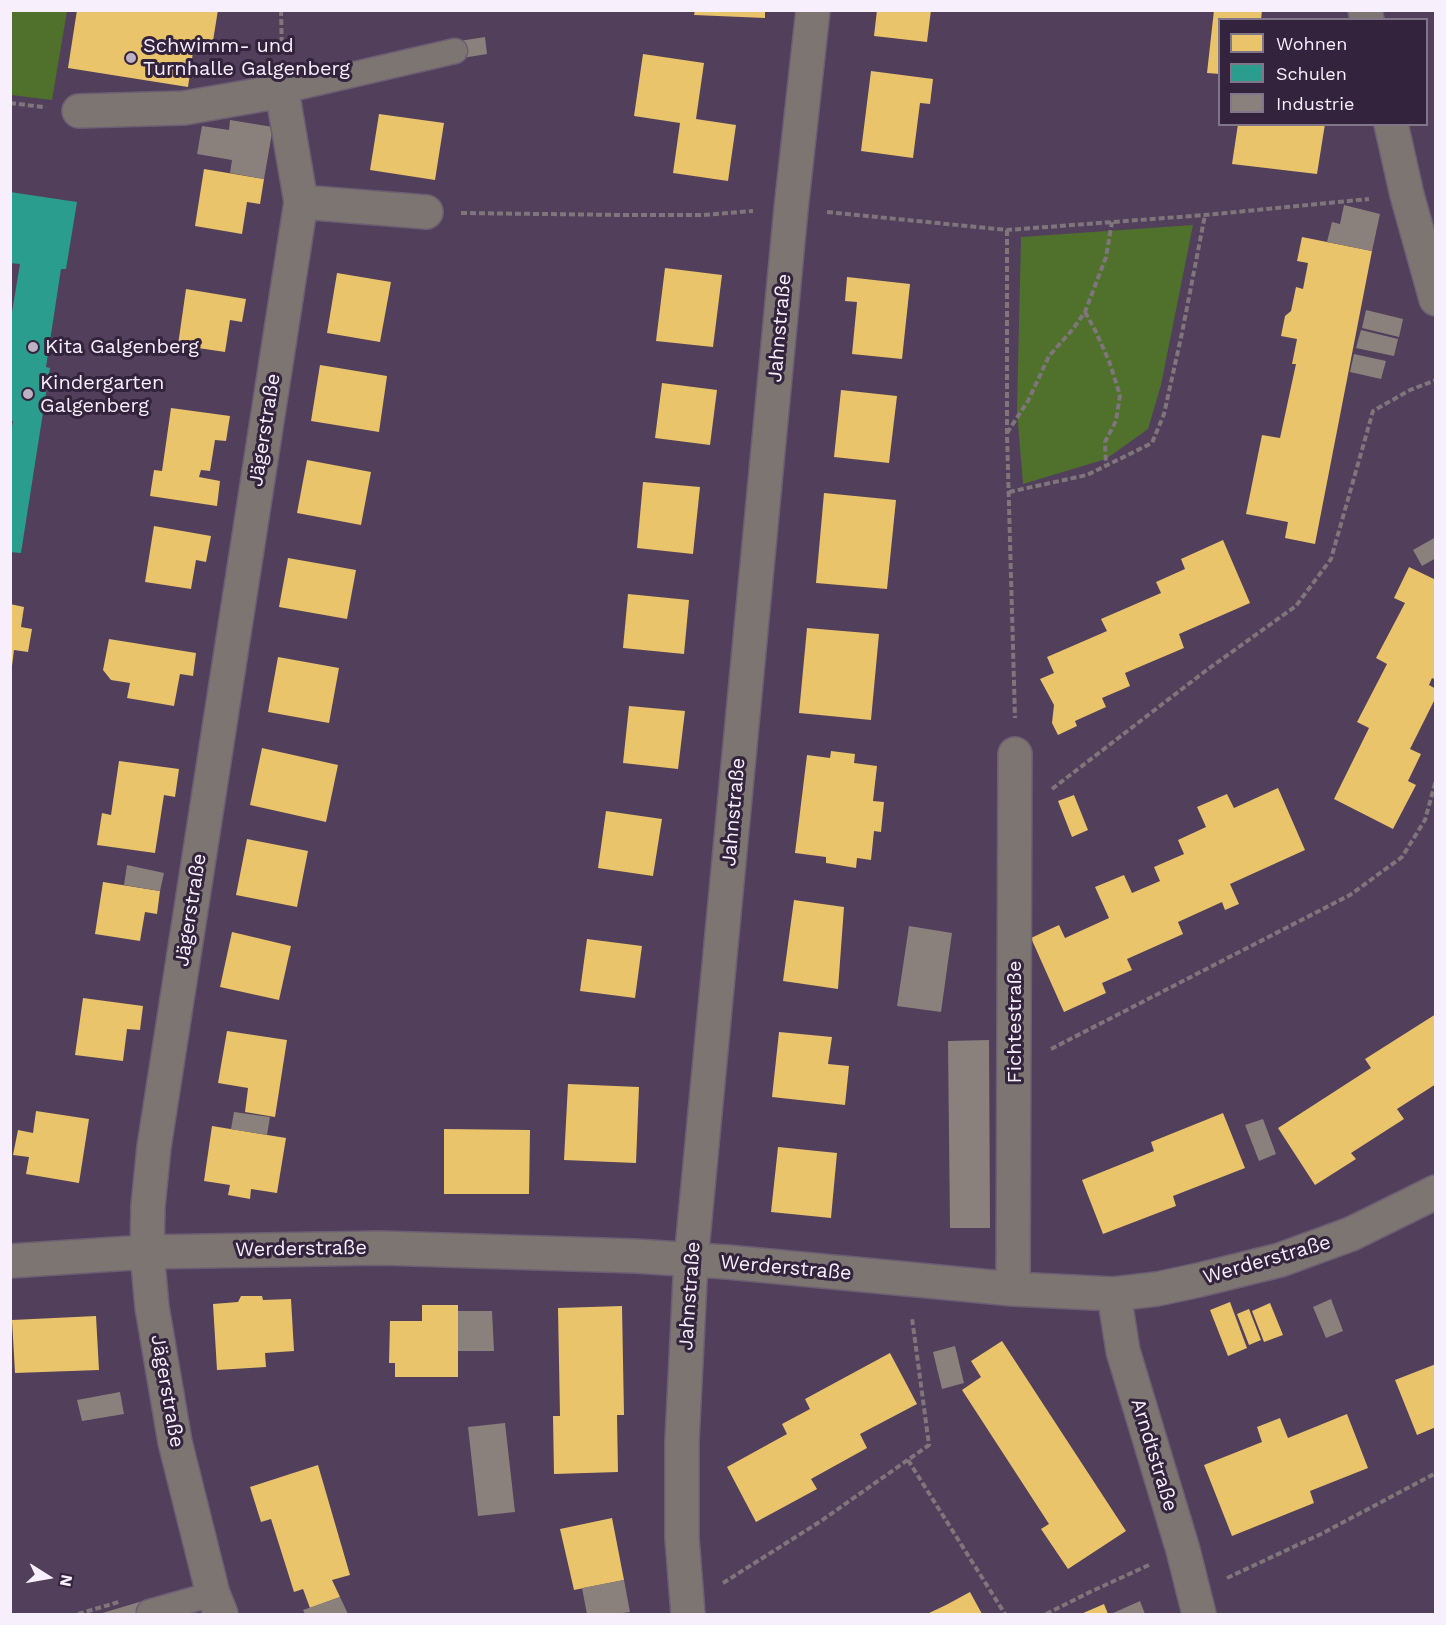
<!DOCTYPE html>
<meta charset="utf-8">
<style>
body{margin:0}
#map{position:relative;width:1446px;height:1625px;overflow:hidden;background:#523f5c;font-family:"Work Sans",sans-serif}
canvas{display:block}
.frame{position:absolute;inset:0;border:12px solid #f7effc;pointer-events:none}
.legend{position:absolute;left:1218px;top:18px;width:210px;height:108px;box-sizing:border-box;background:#33233c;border:2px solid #817589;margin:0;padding:8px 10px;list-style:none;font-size:18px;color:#f7effc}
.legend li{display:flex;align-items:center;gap:12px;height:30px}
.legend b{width:30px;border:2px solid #817589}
.north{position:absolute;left:18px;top:1547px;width:60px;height:60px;-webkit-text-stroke:4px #33233c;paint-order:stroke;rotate:101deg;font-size:16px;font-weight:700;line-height:24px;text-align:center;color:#f7effc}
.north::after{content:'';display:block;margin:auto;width:21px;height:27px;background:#f7effc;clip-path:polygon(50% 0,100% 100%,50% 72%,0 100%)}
</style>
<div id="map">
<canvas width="1446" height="1625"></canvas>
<div class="frame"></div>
<ul class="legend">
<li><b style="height:16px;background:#e9c46a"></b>Wohnen</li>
<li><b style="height:16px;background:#2a9d8f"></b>Schulen</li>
<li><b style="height:16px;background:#8a817c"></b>Industrie</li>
</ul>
<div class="north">N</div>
</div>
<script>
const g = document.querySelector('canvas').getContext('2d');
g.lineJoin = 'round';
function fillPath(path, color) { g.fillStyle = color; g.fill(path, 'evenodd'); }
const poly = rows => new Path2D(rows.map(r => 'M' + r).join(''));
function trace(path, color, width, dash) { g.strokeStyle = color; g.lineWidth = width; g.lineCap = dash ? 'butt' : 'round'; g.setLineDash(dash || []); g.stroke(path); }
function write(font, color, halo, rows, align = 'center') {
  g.font = font + ' "Work Sans",sans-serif'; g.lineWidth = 6; g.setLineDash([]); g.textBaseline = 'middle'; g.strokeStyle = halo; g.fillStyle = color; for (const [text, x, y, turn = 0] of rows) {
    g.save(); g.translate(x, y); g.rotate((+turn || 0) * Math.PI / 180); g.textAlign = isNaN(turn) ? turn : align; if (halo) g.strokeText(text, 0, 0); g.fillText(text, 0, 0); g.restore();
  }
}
const green = poly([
 [11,10,67,11,52,100,11,95],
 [1193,225,1161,385,1148,429,1106,459,1023,484,1017,411,1021,237]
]);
const homes = poly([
 [77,10,218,10,212,47,194,45,188,87,68,68],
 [695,10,765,10,765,18,694,15],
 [877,10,931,10,927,42,874,36],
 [1214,10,1262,10,1261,20,1220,20,1220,74,1207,73],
 [643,54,704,63,696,119,736,125,728,181,673,173,680,123,634,116],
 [871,71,933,79,930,104,920,103,913,158,861,151],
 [379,114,444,123,435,180,370,170],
 [1238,124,1325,124,1317,174,1232,164],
 [204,169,264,179,260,204,247,202,242,234,195,226],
 [1302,237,1372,251,1315,544,1285,538,1288,522,1246,514,1262,435,1280,438,1296,364,1292,364,1297,339,1281,336,1285,316,1291,311,1296,287,1303,289,1308,263,1297,261],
 [665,268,722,275,713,347,656,341],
 [337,273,391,282,380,342,327,333],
 [847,277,910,284,902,359,852,354,857,302,845,301],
 [186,289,246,299,242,322,230,320,225,352,178,345],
 [320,365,387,376,379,432,311,421],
 [662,383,717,390,710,445,655,438],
 [841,390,897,396,889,463,834,457],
 [171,408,230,416,226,441,215,440,210,471,201,470,199,477,220,481,217,506,150,496,154,470,162,471],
 [307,460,371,472,361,525,297,513],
 [643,482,700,487,693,554,637,548],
 [824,493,896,500,887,589,816,583],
 [154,526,211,536,206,562,196,560,191,589,145,582],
 [1223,540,1250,603,1179,634,1184,648,1125,673,1130,686,1102,698,1106,707,1075,721,1077,726,1058,735,1052,723,1054,705,1040,679,1054,673,1047,657,1107,631,1101,619,1161,593,1156,582,1185,569,1181,559],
 [288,558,356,570,347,619,279,607],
 [1409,567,1436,580,1436,680,1432,678,1429,685,1436,689,1436,697,1410,749,1421,754,1408,781,1416,785,1393,829,1334,799,1369,728,1357,722,1387,664,1376,658,1405,603,1394,598],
 [628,594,689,600,684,654,623,648],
 [10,604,24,607,21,627,32,629,28,652,14,650,12,666],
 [807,628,879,634,871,720,799,713],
 [109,639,196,653,193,676,180,674,174,706,127,698,130,683,111,680,103,670],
 [278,657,339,668,329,723,268,712],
 [629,706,685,711,678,769,623,763],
 [262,748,338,765,326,822,250,805],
 [831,751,855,754,854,763,877,766,873,801,884,802,881,832,874,831,871,860,857,858,856,868,826,863,826,857,795,853,807,755,830,758],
 [119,761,179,769,175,797,164,795,155,853,97,845,102,813,111,815],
 [1278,788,1305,850,1230,884,1239,904,1225,910,1222,902,1178,922,1183,934,1127,959,1132,970,1102,983,1106,993,1064,1012,1031,938,1059,925,1065,938,1109,918,1095,887,1124,875,1132,893,1160,881,1154,867,1184,854,1178,840,1206,827,1197,807,1227,794,1234,808],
 [1074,795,1088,830,1072,837,1058,801],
 [606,811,662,819,653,876,598,868],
 [247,839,308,851,297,907,236,895],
 [103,882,160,891,157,914,145,912,140,941,95,934],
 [794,900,844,907,838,989,783,981],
 [232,932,291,946,279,1000,220,987],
 [587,939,642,946,635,998,580,991],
 [83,998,143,1006,140,1030,127,1029,123,1061,75,1055],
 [1436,1014,1436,1084,1397,1109,1404,1119,1351,1153,1356,1159,1315,1185,1278,1128,1371,1068,1365,1059],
 [227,1031,287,1040,275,1117,245,1112,248,1088,218,1083],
 [779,1032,832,1037,828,1064,849,1066,845,1105,772,1097],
 [568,1084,639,1087,636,1163,564,1160],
 [36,1111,89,1119,79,1183,26,1174,29,1157,13,1155,18,1130,33,1133],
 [1223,1113,1245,1168,1173,1196,1176,1206,1103,1234,1082,1180,1154,1151,1151,1142],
 [212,1126,286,1138,277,1193,251,1189,250,1199,228,1195,230,1185,204,1181],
 [444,1129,530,1130,529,1194,444,1194],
 [778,1147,837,1153,831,1218,771,1212],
 [241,1296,262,1296,263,1300,291,1299,294,1351,265,1353,266,1367,217,1370,213,1304,238,1302],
 [1230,1302,1247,1348,1228,1356,1210,1310],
 [1270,1303,1283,1335,1264,1342,1252,1311],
 [422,1305,458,1305,458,1377,395,1377,395,1363,389,1363,390,1321,422,1321],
 [622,1306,624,1415,617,1415,618,1472,554,1474,553,1416,560,1416,558,1308],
 [1249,1309,1261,1340,1249,1345,1237,1314],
 [96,1316,99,1370,15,1373,12,1320],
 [1002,1341,1126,1531,1068,1569,1041,1529,1049,1524,962,1390,981,1377,971,1361],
 [890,1353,917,1404,860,1434,867,1448,811,1479,817,1489,756,1522,727,1467,787,1434,782,1424,810,1409,805,1399],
 [1436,1364,1436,1427,1417,1435,1395,1380],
 [1347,1414,1368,1468,1310,1491,1314,1503,1232,1536,1204,1465,1262,1442,1257,1427,1280,1418,1288,1438],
 [318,1465,350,1575,332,1580,340,1597,310,1608,303,1589,294,1592,271,1519,261,1522,250,1487],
 [612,1518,624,1580,574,1590,560,1529],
 [970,1592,982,1614,927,1614,946,1605],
 [1104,1604,1108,1614,1081,1614]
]);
const schools = poly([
 [10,192,77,202,66,269,61,269,46,367,50,368,21,553,10,552,10,437,13,421,10,421,10,324,20,264,10,263]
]);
const industry = poly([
 [485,37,487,54,456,59,453,42],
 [230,120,273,127,264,179,230,173,232,160,197,154,202,126,229,130],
 [1344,205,1380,214,1372,251,1327,242,1332,222,1340,224],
 [1366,310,1403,319,1399,337,1362,328],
 [1361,330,1398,339,1394,356,1356,348],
 [1354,354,1386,361,1381,379,1350,372],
 [1436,537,1436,558,1422,566,1413,550],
 [127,865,164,873,160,891,124,885],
 [909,926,952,933,941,1012,897,1006],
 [989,1040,990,1228,950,1228,948,1041],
 [234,1112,270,1117,267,1135,231,1129],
 [1263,1119,1276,1154,1259,1161,1245,1125],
 [1331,1299,1343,1331,1326,1338,1313,1307],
 [458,1311,492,1311,494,1351,458,1351],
 [955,1346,964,1383,942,1389,933,1352],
 [120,1392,124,1414,82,1421,77,1400],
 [505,1423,515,1512,478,1516,468,1427],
 [624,1580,630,1612,615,1614,587,1614,582,1588],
 [340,1597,348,1614,305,1614,303,1610],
 [146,1600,150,1614,99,1614],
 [1140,1601,1145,1614,1111,1614]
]);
const path = poly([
 [281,10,282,54],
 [10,103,43,107],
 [827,212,1007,230,1205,215,1369,199],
 [461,213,624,215,703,215,753,211],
 [1007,230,1007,434,1015,718],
 [1085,312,1096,332,1109,361,1120,395,1116,421,1105,442,1106,465],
 [1007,433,1028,401,1049,356,1073,329,1085,312,1106,257,1112,222],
 [1009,492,1087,475,1152,443,1164,414,1182,333,1205,215],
 [1052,789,1208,669,1296,606,1331,559,1373,411,1410,390,1436,380],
 [1051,1049,1350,895,1402,857,1425,820,1436,780],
 [908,1460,1005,1614],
 [1227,1578,1321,1534,1436,1473],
 [723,1583,821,1521,929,1445,912,1318],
 [78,1614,119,1602],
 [1046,1614,1090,1592,1149,1565]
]);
const lane = poly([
 [282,91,455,51],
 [149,1612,213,1594]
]);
const street = poly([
 [1365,10,1367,20],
 [79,111,184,108,282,91,301,202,154,1147,148,1206,147,1252,152,1307,175,1442,213,1594,221,1614],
 [1391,124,1407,195,1436,299],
 [301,202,426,212],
 [10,1261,147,1252,381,1248,635,1256,727,1262,1013,1289,1114,1294,1157,1289,1199,1280,1280,1260,1351,1234,1436,1192],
 [1013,1289,1015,754],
 [1114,1294,1123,1351,1183,1550,1199,1614],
 [688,1614,682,1538,682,1441,691,1260,791,209,813,10]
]);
const markers = [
 [131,58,6,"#bdb1c4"],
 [33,347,6,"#bdb1c4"],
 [28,394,6,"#bdb1c4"]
];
const poiNames = [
 ["Schwimm- und",143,46],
 ["Turnhalle Galgenberg",143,69],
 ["Kita Galgenberg",45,347],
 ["Kindergarten",40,383],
 ["Galgenberg",40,406]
];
const streetNames = [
 ["Jahnstraße",780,328,-85],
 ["Jägerstraße",265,430,-81],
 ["Jahnstraße",734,812,-85],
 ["Jägerstraße",191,910,-81],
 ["Fichtestraße",1015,1022,-90],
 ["Werderstraße",301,1249,-1],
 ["Werderstraße",1267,1260,-16],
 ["Werderstraße",786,1268,5],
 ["Jahnstraße",690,1296,-86],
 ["Jägerstraße",167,1391,80],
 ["Arndtstraße",1154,1455,73]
];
fillPath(green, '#4f712c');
fillPath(homes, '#e9c46a');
fillPath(schools, '#2a9d8f');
fillPath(industry, '#8a817c');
trace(lane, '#6c5e73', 27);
trace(street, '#6c5e73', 36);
trace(path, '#7f757a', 4, [6, 3]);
trace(lane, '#7d7571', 24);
trace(street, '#7d7571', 33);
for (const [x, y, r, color] of markers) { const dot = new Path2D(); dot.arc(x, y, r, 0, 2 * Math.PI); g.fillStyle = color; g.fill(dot); trace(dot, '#33233c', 2); }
write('20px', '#f7effc', '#33233c', poiNames, 'left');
write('20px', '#f7effc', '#33233c', streetNames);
</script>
